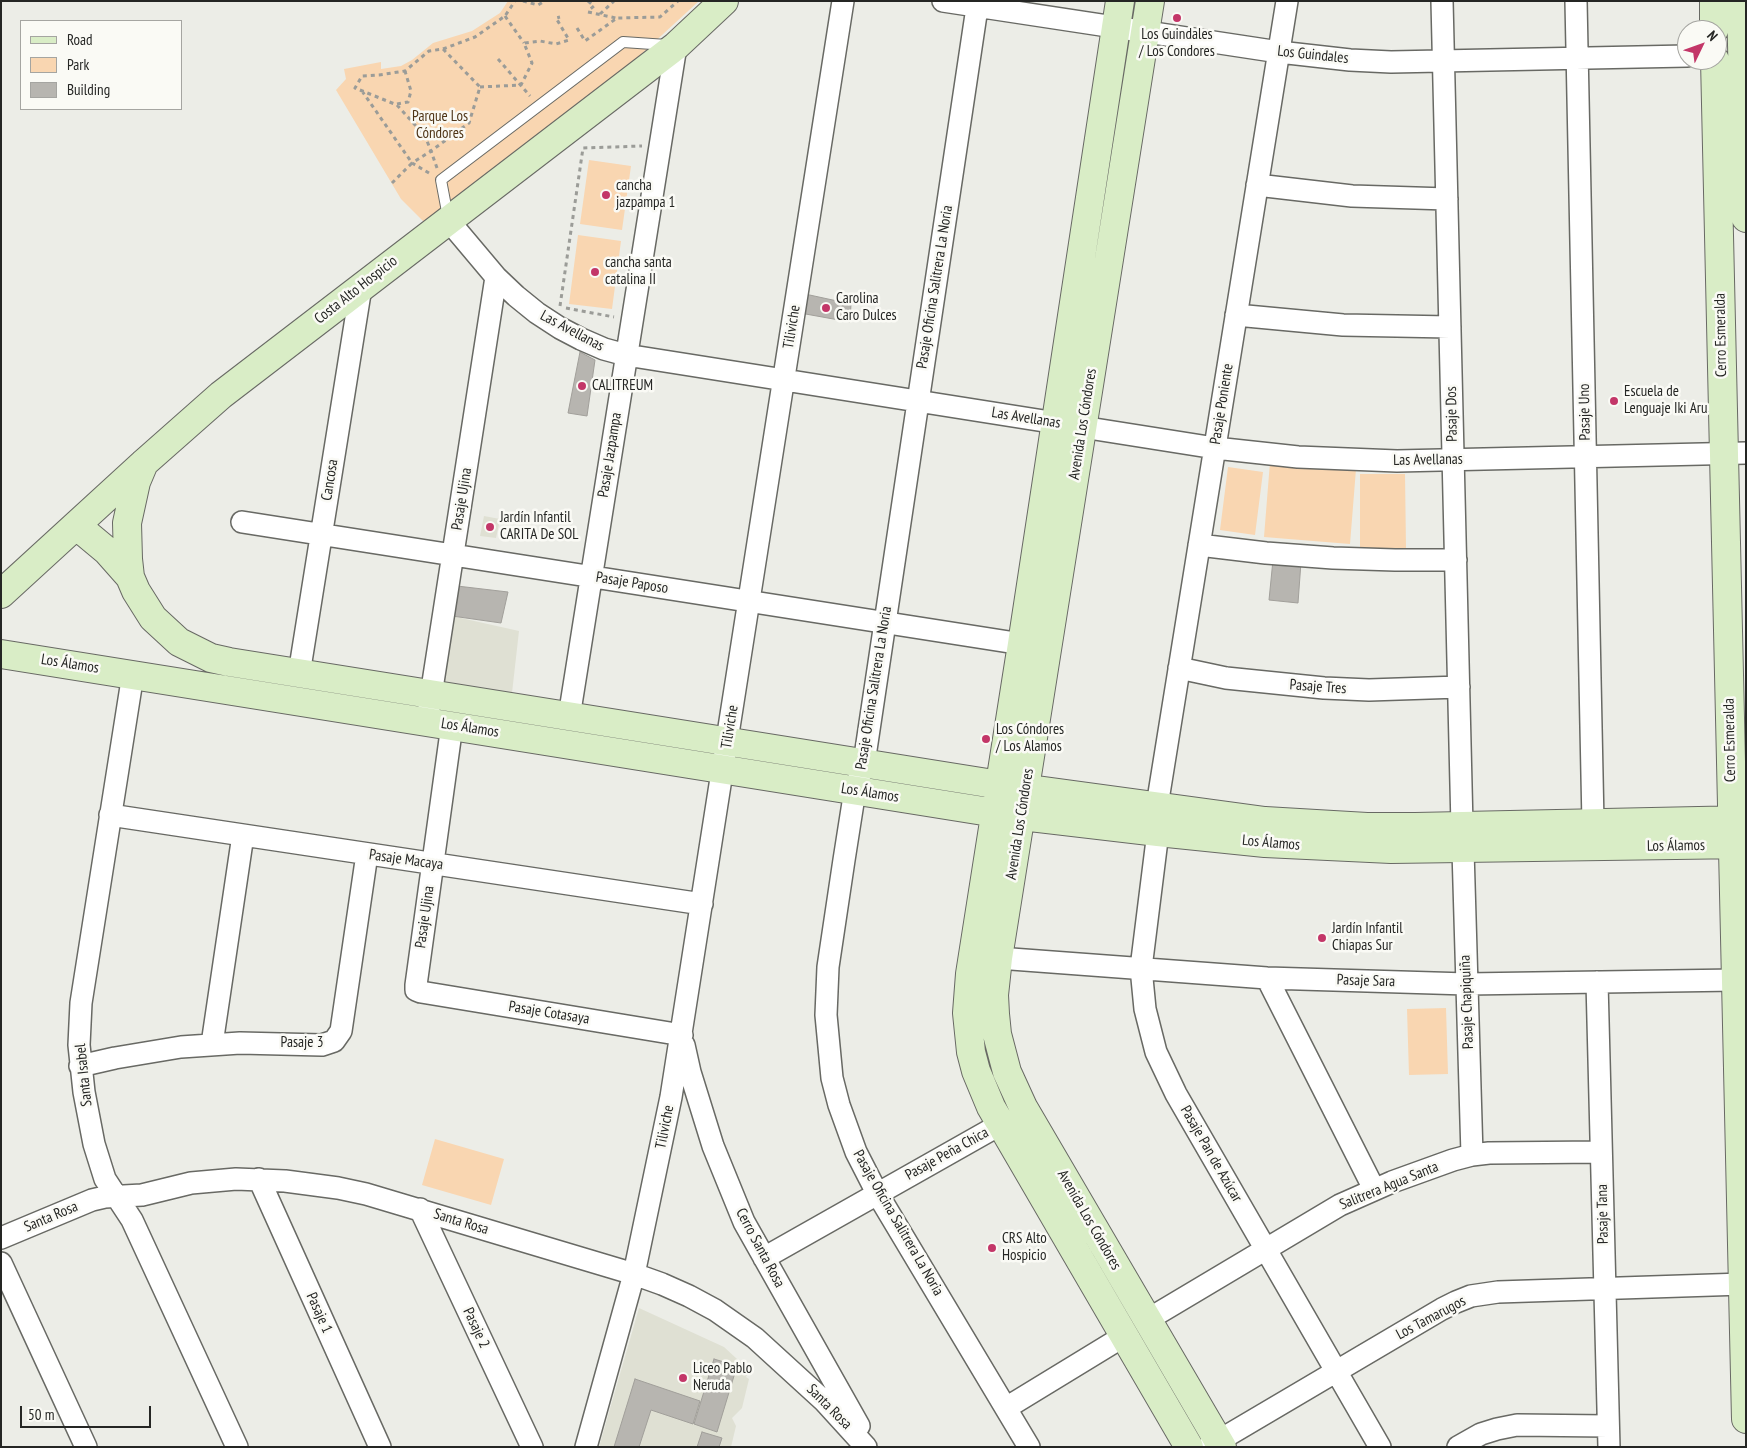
<!DOCTYPE html>
<meta charset="utf-8">
<style>
body{margin:0}
#map{position:relative;width:1747px;height:1448px;overflow:hidden;background:#ecede7;font-family:"PT Sans Narrow",sans-serif}
canvas{display:block}
.frame{position:absolute;inset:0;border:2px solid #252624;pointer-events:none}
.legend{position:absolute;left:20px;top:20px;width:162px;height:90px;box-sizing:border-box;background:#fafaf5;border:1px solid #a5a5a1;margin:0;padding:6px 9px;list-style:none;font-size:15px;color:#252624}
.legend li{display:flex;align-items:center;gap:10px;height:25px}
.legend b{width:25px;border:1px solid #a5a5a1}
.north{position:absolute;left:1677px;top:20px;width:50px;height:50px;box-sizing:border-box;background:#fafaf5;border:1px solid #a5a5a1;border-radius:50%;rotate:48deg;font-size:14px;font-weight:700;line-height:20px;text-align:center;color:#252624}
.north::after{content:'';display:block;margin:auto;width:18px;height:22px;background:#c33668;clip-path:polygon(50% 0,100% 100%,50% 72%,0 100%)}
.scale{position:absolute;left:20px;top:1406px;width:131px;height:22px;box-sizing:border-box;border:2px solid #252624;border-top:0;padding-left:6px;font-size:15px;line-height:18px;white-space:nowrap;color:#252624;-webkit-text-stroke:4px #fafaf5;paint-order:stroke}
</style>
<div id="map">
<canvas width="1747" height="1448"></canvas>
<div class="frame"></div>
<ul class="legend">
<li><b style="height:6px;background:#d9edc6"></b>Road</li>
<li><b style="height:14px;background:#f9d6b1"></b>Park</li>
<li><b style="height:14px;background:#b7b5b0"></b>Building</li>
</ul>
<div class="north">N</div>
<div class="scale">50 m</div>
</div>
<script>
const g = document.querySelector('canvas').getContext('2d');
g.lineJoin = 'round';
function fillPath(path, color) { g.fillStyle = color; g.fill(path, 'evenodd'); }
const poly = rows => new Path2D(rows.map(r => 'M' + r).join(''));
function trace(path, color, width, dash) { g.strokeStyle = color; g.lineWidth = width; g.lineCap = dash ? 'butt' : 'round'; g.setLineDash(dash || []); g.stroke(path); }
function write(font, color, halo, rows, align = 'center') {
  g.font = font + ' "PT Sans Narrow",sans-serif'; g.lineWidth = 5; g.setLineDash([]); g.textBaseline = 'middle'; g.strokeStyle = halo; g.fillStyle = color; for (const [text, x, y, turn = 0] of rows) {
    g.save(); g.translate(x, y); g.rotate((+turn || 0) * Math.PI / 180); g.textAlign = isNaN(turn) ? turn : align; if (halo) g.strokeText(text, 0, 0); g.fillText(text, 0, 0); g.restore();
  }
}
const built = poly([
 [484,516,500,519,496,538,480,536],
 [452,616,519,631,512,693,440,681],
 [639,1308,724,1347,749,1370,746,1377,749,1379,742,1408,732,1418,736,1426,731,1447,599,1447]
]);
const green = poly([
 [508,1,699,1,625,69,428,226,401,199,336,90,346,79,344,69,381,62,381,69,401,66,412,60,433,43,472,31,500,13],
 [589,160,631,166,622,230,580,224],
 [578,235,621,241,612,309,569,304],
 [1270,462,1356,469,1350,544,1264,537],
 [1228,467,1263,472,1255,535,1220,530],
 [1360,474,1405,474,1406,548,1360,548],
 [1446,1008,1448,1074,1409,1075,1407,1009],
 [435,1139,504,1159,491,1205,422,1185]
]);
const building = poly([
 [805,294,851,304,850,322,800,313,805,294],
 [580,352,595,360,587,416,568,413,580,352],
 [1273,560,1301,562,1298,603,1269,600,1273,560],
 [457,586,508,592,501,623,452,616,457,586],
 [714,1359,737,1366,717,1432,694,1424,714,1359],
 [635,1379,700,1401,693,1424,651,1410,639,1447,614,1447,635,1379],
 [702,1432,722,1438,719,1447,697,1447,702,1432]
]);
const path = poly([
 [523,1,538,5,545,1],
 [588,1,594,6,588,11],
 [588,12,616,18],
 [600,14,614,1],
 [505,16,524,43],
 [577,28,585,41,617,18,660,17,678,1],
 [443,49,475,37,505,16,515,1],
 [498,59,530,96],
 [480,87,521,85,532,63,524,43,540,41,556,44,569,40,556,18,560,17],
 [362,91,412,163,392,183],
 [397,104,408,102,411,91,405,71],
 [429,173,412,163,431,151,469,123,480,87,443,49,429,51,405,71,379,75,362,76,355,88,397,105,425,136,431,151,437,168],
 [560,306,583,148,642,146],
 [566,308,614,317]
]);
const lane = poly([
 [448,217,441,180,623,42,667,45]
]);
const street = poly([
 [943,1,1279,52,1350,60,1391,62,1687,56],
 [978,1,864,763,855,790,844,860,828,967,826,1015,832,1078,839,1105,856,1152,877,1193,1029,1447],
 [1442,1,1462,826],
 [1576,1,1593,823],
 [1257,185,1352,196,1447,199],
 [448,220,496,277,516,296,537,313,560,328,581,339,604,349,626,355,1215,448,1298,457,1397,461,1746,453],
 [1236,315,1343,325,1450,327],
 [242,522,1022,644],
 [1199,545,1266,553,1333,558,1395,560,1456,560],
 [1179,668,1226,678,1324,688,1369,690,1459,687],
 [133,674,81,1003,79,1045,84,1092,94,1144,105,1179,132,1220,237,1447],
 [299,674,361,287],
 [429,708,496,277],
 [569,717,676,46],
 [452,725,416,985,416,990,421,992,682,1035],
 [1157,806,1287,1],
 [110,815,702,904],
 [1158,832,1141,968,1145,1009,1156,1052,1176,1094,1380,1447],
 [1463,850,1472,1155],
 [998,958,1267,978,1467,984,1736,980],
 [1267,978,1374,1189],
 [1597,982,1609,1447],
 [212,1044,243,835],
 [684,1045,690,1072,713,1146,744,1222,859,1426],
 [80,1066,115,1058,181,1047,240,1043,322,1045,334,1041,341,1031,367,854],
 [259,1179,380,1447],
 [420,1209,532,1447],
 [1,1238,92,1200,105,1197,142,1195,191,1183,236,1179,285,1181,338,1188,366,1194,634,1274,662,1284,689,1296,715,1310,755,1338,824,1401,866,1447],
 [764,1258,1001,1124],
 [1,1263,86,1447],
 [1147,1320,1340,1205,1392,1182,1453,1160,1472,1155,1489,1153,1601,1152],
 [1006,1408,1124,1336],
 [586,1447,634,1274,671,1097,843,1],
 [1208,1447,1442,1309,1456,1302,1471,1296,1498,1292,1743,1284],
 [1458,1447,1481,1434,1497,1429,1517,1425,1608,1426]
]);
const secondary = poly([
 [1120,1,1022,644,970,974,967,1013,971,1052,976,1071,991,1107,1189,1447],
 [1150,1,998,958,994,995,995,1014,997,1034,1007,1072,1023,1107,1222,1447],
 [1714,1,1714,30],
 [1741,1,1746,218],
 [1715,60,1746,1419],
 [144,463,136,482,127,523,128,559,130,577,136,591,153,618,179,642,211,658,229,662,1000,785,1265,821,1367,827,1415,827,1746,820],
 [77,526,107,551,130,577],
 [1,594,144,463,221,395,676,46,724,1],
 [1,654,996,813,1158,832,1265,843,1391,849,1746,844]
]);
const markers = [
 [1177,18,5,"#c33668"],
 [606,195,5,"#c33668"],
 [595,272,5,"#c33668"],
 [826,308,5,"#c33668"],
 [582,386,5,"#c33668"],
 [1614,401,5,"#c33668"],
 [490,527,5,"#c33668"],
 [986,739,5,"#c33668"],
 [1322,938,5,"#c33668"],
 [992,1248,5,"#c33668"],
 [683,1378,5,"#c33668"]
];
const poiNames = [
 ["Los Guindales",1177,35,"center"],
 ["/ Los Condores",1177,52,"center"],
 ["cancha",616,186],
 ["jazpampa 1",616,203],
 ["cancha santa",605,263],
 ["catalina II",605,280],
 ["Carolina",836,299],
 ["Caro Dulces",836,316],
 ["CALITREUM",592,386],
 ["Escuela de",1624,392],
 ["Lenguaje Iki Aru",1624,409],
 ["Jardín Infantil",500,518],
 ["CARITA De SOL",500,535],
 ["Los Cóndores",996,730],
 ["/ Los Alamos",996,747],
 ["Jardín Infantil",1332,929],
 ["Chiapas Sur",1332,946],
 ["CRS Alto",1002,1239],
 ["Hospicio",1002,1256],
 ["Liceo Pablo",693,1369],
 ["Neruda",693,1386]
];
const streetNames = [
 ["Los Guindales",1313,55,6],
 ["Pasaje Oficina Salitrera La Noria",935,287,-81],
 ["Costa Alto Hospicio",356,290,-38],
 ["Tiliviche",792,327,-81],
 ["Las Avellanas",572,331,28],
 ["Cerro Esmeralda",1721,335,-91],
 ["Pasaje Poniente",1222,404,-81],
 ["Pasaje Uno",1585,412,-91],
 ["Pasaje Dos",1452,414,-91],
 ["Las Avellanas",1026,418,9],
 ["Avenida Los Cóndores",1083,424,-81],
 ["Pasaje Jazpampa",610,455,-81],
 ["Las Avellanas",1428,460,-1],
 ["Cancosa",330,480,-81],
 ["Pasaje Ujina",462,499,-81],
 ["Pasaje Paposo",632,583,9],
 ["Los Álamos",70,664,9],
 ["Pasaje Tres",1318,687,4],
 ["Pasaje Oficina Salitrera La Noria",874,688,-81],
 ["Tiliviche",730,727,-81],
 ["Los Álamos",470,728,9],
 ["Cerro Esmeralda",1730,740,-91],
 ["Los Álamos",870,793,9],
 ["Avenida Los Cóndores",1020,824,-81],
 ["Los Álamos",1271,843,5],
 ["Los Álamos",1676,846,-1],
 ["Pasaje Macaya",406,860,8],
 ["Pasaje Ujina",425,917,-82],
 ["Pasaje Sara",1366,981,2],
 ["Pasaje Chapiquiña",1467,1002,-92],
 ["Pasaje Cotasaya",549,1013,9],
 ["Pasaje 3",302,1043],
 ["Santa Isabel",84,1075,-96],
 ["Tiliviche",665,1127,-79],
 ["Pasaje Peña Chica",947,1154,-29],
 ["Pasaje Pan de Azúcar",1211,1154,60],
 ["Salitrera Agua Santa",1389,1186,-22],
 ["Pasaje Tana",1603,1214,-91],
 ["Santa Rosa",51,1217,-23],
 ["Avenida Los Cóndores",1089,1220,60],
 ["Santa Rosa",461,1222,17],
 ["Pasaje Oficina Salitrera La Noria",898,1223,60],
 ["Cerro Santa Rosa",760,1248,62],
 ["Pasaje 1",319,1313,66],
 ["Los Tamarugos",1431,1318,-28],
 ["Pasaje 2",476,1328,65],
 ["Santa Rosa",829,1407,45]
];
const parkNames = [
 ["Parque Los",440,117],
 ["Cóndores",440,134]
];
fillPath(built, '#dfe0d3');
fillPath(green, '#f9d6b1');
fillPath(building, '#b7b5b0');
trace(building, '#a19f9a', 1);
trace(lane, '#686964', 12);
trace(street, '#686964', 24);
trace(secondary, '#686964', 30);
trace(path, '#9b9c98', 3, [4, 4]);
trace(lane, '#fff', 10);
trace(street, '#fff', 21);
trace(secondary, '#d9edc6', 28);
for (const [x, y, r, color] of markers) { const dot = new Path2D(); dot.arc(x, y, r, 0, 2 * Math.PI); g.fillStyle = color; g.fill(dot); trace(dot, '#fafaf5', 2); }
write('15px', '#252624', '#fafaf5', poiNames, 'left');
write('15px', '#252624', '#fafaf5', streetNames);
write('15px', '#4f3517', '#fafaf5', parkNames);
</script>
